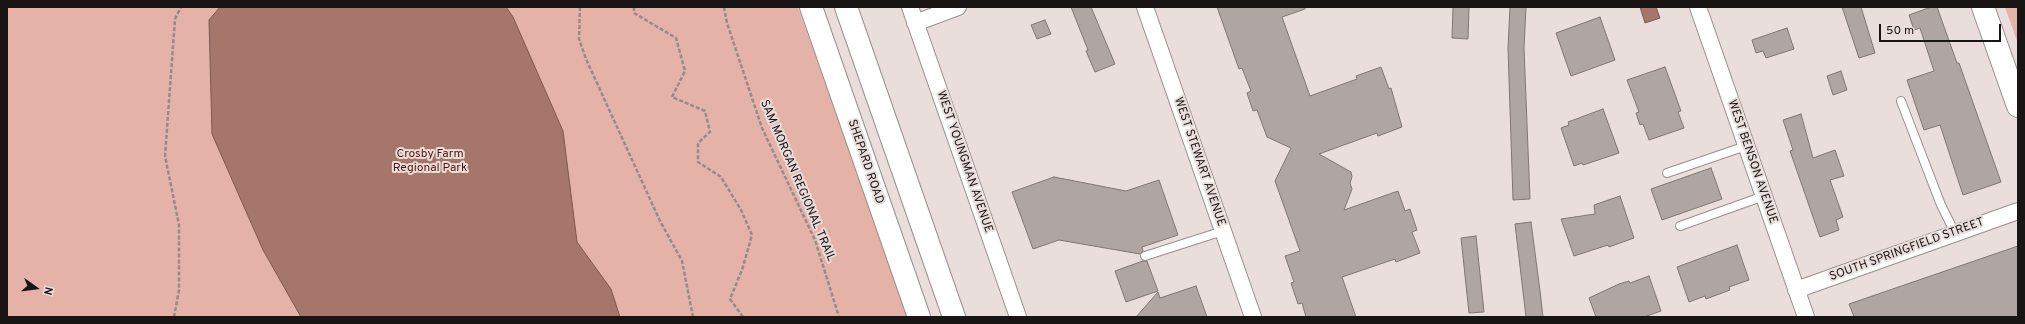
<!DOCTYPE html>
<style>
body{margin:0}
#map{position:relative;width:2025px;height:324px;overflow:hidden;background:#e9dedc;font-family:Overpass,sans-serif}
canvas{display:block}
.frame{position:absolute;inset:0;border:8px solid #191514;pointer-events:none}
.north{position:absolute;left:16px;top:268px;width:40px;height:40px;-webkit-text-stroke:3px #e9dedc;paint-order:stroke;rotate:104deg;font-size:11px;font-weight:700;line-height:16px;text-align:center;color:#191514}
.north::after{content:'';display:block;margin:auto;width:14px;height:18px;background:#191514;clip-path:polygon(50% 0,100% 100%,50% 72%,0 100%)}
.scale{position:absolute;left:1879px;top:24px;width:122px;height:18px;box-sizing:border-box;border:2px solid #191514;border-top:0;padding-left:5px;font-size:12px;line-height:14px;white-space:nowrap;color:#191514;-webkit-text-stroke:3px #e9dedc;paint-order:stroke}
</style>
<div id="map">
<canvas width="2025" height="324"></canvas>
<div class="frame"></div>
<div class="north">N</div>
<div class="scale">50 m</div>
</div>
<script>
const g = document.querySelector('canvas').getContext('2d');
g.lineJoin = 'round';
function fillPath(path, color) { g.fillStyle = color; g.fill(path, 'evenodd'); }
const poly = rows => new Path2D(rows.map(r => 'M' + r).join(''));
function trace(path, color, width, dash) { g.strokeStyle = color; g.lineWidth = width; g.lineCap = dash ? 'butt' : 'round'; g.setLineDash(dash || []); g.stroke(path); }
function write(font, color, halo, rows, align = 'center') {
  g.font = font + ' Overpass,sans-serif'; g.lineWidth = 4; g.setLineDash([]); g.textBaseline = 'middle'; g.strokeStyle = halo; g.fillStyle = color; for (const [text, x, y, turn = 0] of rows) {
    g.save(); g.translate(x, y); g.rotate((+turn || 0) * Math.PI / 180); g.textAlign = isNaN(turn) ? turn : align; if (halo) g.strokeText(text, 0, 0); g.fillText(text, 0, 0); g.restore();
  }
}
const green = poly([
 [7,7,798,7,908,317,7,317],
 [2005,7,2018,7,2018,44]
]);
const water = poly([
 [220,7,506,7,513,17,563,131,577,242,611,289,620,317,301,317,263,250,212,134,209,20,220,7],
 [1640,7,1656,7,1660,18,1645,23,1640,7]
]);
const building = poly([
 [1071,7,1091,7,1115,64,1095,72,1086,51,1088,50,1071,7],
 [1217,7,1305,7,1305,9,1282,17,1310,96,1357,79,1356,76,1381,67,1389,89,1391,88,1402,127,1378,136,1377,133,1319,154,1351,172,1352,177,1350,183,1352,189,1344,210,1398,191,1405,211,1410,209,1417,230,1412,232,1420,253,1396,262,1395,259,1342,277,1356,317,1306,317,1302,303,1298,304,1291,283,1294,282,1285,256,1300,251,1275,181,1291,148,1267,137,1257,110,1253,111,1247,93,1251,91,1242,68,1239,69,1217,7],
 [1453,7,1469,7,1468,39,1452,38,1453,7],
 [1510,7,1526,7,1524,48,1530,199,1513,200,1508,48,1510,7],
 [1842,7,1861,7,1875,53,1859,58,1842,7],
 [1931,7,1937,7,1957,63,1959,63,2001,182,1963,195,1940,125,1924,130,1907,80,1934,71,1920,28,1914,30,1909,15,1931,7],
 [1600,17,1615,60,1571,76,1556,33,1600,17],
 [1045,20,1051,34,1037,39,1031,25,1045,20],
 [1787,28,1794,49,1766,58,1763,51,1756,53,1752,40,1787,28],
 [1665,67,1681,111,1678,112,1684,128,1649,140,1643,124,1640,125,1636,113,1639,112,1627,80,1665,67],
 [1841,71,1847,90,1833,95,1827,76,1841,71],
 [1603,109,1619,153,1583,165,1582,163,1574,166,1561,128,1569,125,1568,122,1603,109],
 [1801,114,1813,158,1835,150,1844,176,1830,180,1843,217,1836,220,1839,230,1820,237,1790,151,1793,150,1783,120,1801,114],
 [1711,168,1722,199,1662,220,1651,189,1711,168],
 [1054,177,1126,191,1159,180,1178,235,1142,247,1143,251,1140,254,1059,240,1033,249,1012,192,1054,177],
 [1620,196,1634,238,1609,247,1608,245,1574,256,1561,219,1595,214,1594,205,1620,196],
 [1531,222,1540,291,1543,317,1526,317,1515,224,1531,222],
 [1476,236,1484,312,1469,313,1461,238,1476,236],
 [1737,245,1749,280,1729,287,1730,290,1706,299,1705,296,1689,302,1677,267,1737,245],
 [2018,246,2018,317,1854,317,1849,304,2018,246],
 [1143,261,1147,261,1158,291,1126,302,1115,271,1143,261],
 [1649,276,1661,311,1644,317,1596,317,1589,298,1619,284,1629,281,1630,283,1649,276],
 [1196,286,1207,317,1136,317,1158,292,1160,298,1196,286]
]);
const path = poly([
 [580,7,579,39,586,59,660,221,682,261,693,317],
 [634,7,634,13,676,38,685,71,672,97,705,111,710,132,698,143,698,162,721,177,741,210,752,235,742,270,730,299,743,317],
 [724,7,727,23,762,128,815,240,839,317],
 [174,317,179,290,179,225,165,156,175,19,181,7]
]);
const lane = poly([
 [1901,101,1941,205,1955,233],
 [1667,173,1746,146],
 [1680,226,1764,196],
 [1145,256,1223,231]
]);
const street = poly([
 [910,7,1018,317],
 [1145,7,1253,317],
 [1698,7,1806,317],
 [915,23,958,7],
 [1796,290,2018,211]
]);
const primary = poly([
 [1983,7,2018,106]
]);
const highway = poly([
 [811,7,919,317],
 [846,7,954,317]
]);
const parkNames = [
 ["Crosby Farm",430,155],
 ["Regional Park",430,169]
];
const streetNames = [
 ["SHEPARD ROAD",865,162,71],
 ["WEST YOUNGMAN AVENUE",964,162,71],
 ["WEST STEWART AVENUE",1199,162,71],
 ["WEST BENSON AVENUE",1752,162,71],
 ["SAM MORGAN REGIONAL TRAIL",797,181,67],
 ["SOUTH SPRINGFIELD STREET",1907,250,-20]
];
fillPath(green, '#e4b2a7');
fillPath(water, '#a7766b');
trace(water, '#7c5951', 1);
fillPath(building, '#afa5a2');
trace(building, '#7f7674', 1);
trace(lane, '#998f8d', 10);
trace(street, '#998f8d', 18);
trace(primary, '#998f8d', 24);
trace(highway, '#998f8d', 24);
trace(path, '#948c8b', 2.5, [4, 2]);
trace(lane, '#fff', 8);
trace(street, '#fff', 16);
trace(primary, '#fff', 22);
trace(highway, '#fff', 22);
write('12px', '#531509', '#e9dedc', parkNames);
write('12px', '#191514', '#e9dedc', streetNames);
</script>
